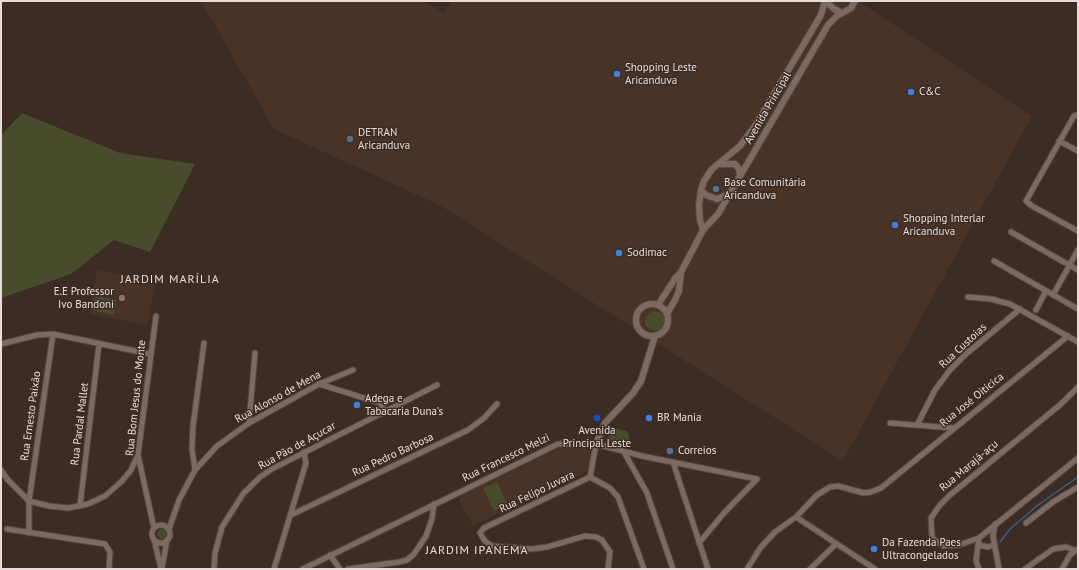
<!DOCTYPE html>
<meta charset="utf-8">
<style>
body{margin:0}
#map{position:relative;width:1079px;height:570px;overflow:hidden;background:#3d2c24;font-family:"PT Sans",sans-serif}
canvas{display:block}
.frame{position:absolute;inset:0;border:2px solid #e8dcd7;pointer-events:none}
</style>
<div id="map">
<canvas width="1079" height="570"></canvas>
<div class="frame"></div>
</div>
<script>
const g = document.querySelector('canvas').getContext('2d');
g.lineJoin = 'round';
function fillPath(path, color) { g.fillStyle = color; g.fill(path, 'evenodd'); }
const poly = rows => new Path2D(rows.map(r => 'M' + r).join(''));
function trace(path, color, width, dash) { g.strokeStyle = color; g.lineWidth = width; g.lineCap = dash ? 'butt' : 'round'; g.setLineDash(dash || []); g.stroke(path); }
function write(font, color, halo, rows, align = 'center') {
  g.font = font + ' "PT Sans",sans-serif'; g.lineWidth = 3; g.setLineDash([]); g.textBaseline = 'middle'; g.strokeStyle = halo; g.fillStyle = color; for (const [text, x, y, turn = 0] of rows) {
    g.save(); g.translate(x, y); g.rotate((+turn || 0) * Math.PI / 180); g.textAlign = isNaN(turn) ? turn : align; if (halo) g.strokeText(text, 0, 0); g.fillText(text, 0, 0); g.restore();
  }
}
const built = poly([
 [201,1,423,1,444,13,452,1,858,1,1032,116,843,461,441,206,274,129],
 [97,270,156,281,147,325,89,314],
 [569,446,593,447,587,472,473,526,459,499,460,495,558,449]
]);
const green = poly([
 [22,113,120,153,195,164,150,252,114,240,71,274,1,298,1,222,2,222,1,135],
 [95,296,116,300,113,315,92,310],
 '645 321a10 10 0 1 1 20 0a10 10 0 1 1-20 0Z',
 [609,427,626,431,629,434,629,443,608,441],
 [497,482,507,504,494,511,483,488],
 '157 534a5 5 0 1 1 10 0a5 5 0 1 1-10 0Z'
]);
const stream = poly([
 [1000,542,1010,529,1038,505,1078,477]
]);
const minor = poly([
 [1078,115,1074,116,1026,201,1032,206,1078,231],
 [1059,141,1078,151],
 [1011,232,1078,270],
 [994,261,1078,309],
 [1053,295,1078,250],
 [968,297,991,299,1010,304,1078,342],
 [1036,310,1046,291],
 [1,344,37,335,53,334,150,354],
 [319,384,380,403,385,411],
 [249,423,255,353],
 [890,423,953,428],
 [917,425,935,390,950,370,966,354,1020,309],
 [624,452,647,493,673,569],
 [673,462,708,569],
 [1,470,8,480,29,501,49,506,68,508,88,504,105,496,122,481,131,470,138,455],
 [195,470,192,449,193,426,204,343],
 [590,477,596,444],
 [80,506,99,344],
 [291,515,468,430,484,418,497,404],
 [796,517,875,569],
 [1026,523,1053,502,1078,487],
 [995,524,993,536,999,569],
 '152 534a9 9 0 1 1 18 0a9 9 0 1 1-18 0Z',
 [154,528,138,455,156,316],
 [7,529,105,544,110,552,109,569],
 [169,529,179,500,195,470,217,446,249,423,319,384,353,370],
 [29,533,29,501,53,334],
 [979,538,959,545,943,546,932,538,931,518,940,505,950,495,1061,404,1078,387],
 [154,539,161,569],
 [699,543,724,513,757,479],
 [979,545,988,547,994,545],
 [330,555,340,569],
 [162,568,167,540],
 [214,569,215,553,222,527,243,494,260,477,272,469,437,385],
 [274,569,306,463,304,452],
 [303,569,558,444,596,444,642,456,757,479],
 [348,569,399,562,407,560,414,554,426,536,432,519,434,504],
 [608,569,610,552,602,540,596,537,585,536,547,547,532,549,492,546,485,541,480,533,484,528,590,477,610,488,618,497,644,569],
 [747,569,761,547,775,532,796,517,817,495,830,487,838,486,864,493,871,492,881,488,1068,336],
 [810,569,836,544],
 [979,569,976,561,979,538,1078,458],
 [1025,569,1053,549,1066,547,1074,550],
 [1062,569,1070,555,1078,549]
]);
const tertiary = poly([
 [826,1,834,9,842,13],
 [718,164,735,164,739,169,740,176],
 [701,190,706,195,717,199,729,194],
 [703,230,700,220,699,205,701,190,704,181,712,169,740,146,755,126,821,15,825,1],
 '636 320a16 16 0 1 1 32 0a16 16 0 1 1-32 0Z',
 [658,305,676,277,681,272,703,230,718,214,828,25,837,16,851,8,855,1],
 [667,314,675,300,679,291,681,272],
 [596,444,605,423,633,393,641,381,655,336]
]);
const markers = [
 [617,74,4,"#3f7fe0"],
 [911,92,4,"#3f7fe0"],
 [350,139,4,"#5c6f8a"],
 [716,189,4,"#5c6f8a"],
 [895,225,4,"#3f7fe0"],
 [619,253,4,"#3f7fe0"],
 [122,298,4,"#8d6e63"],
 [357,405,4,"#3f7fe0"],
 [597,418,4,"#1a4fb4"],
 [649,418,4,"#3f7fe0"],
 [670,451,4,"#5c6f8a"],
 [874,549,4,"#3f7fe0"]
];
const poiNames = [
 ["Shopping Leste",625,68],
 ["Aricanduva",625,81],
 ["C&C",919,92],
 ["DETRAN",358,133],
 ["Aricanduva",358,146],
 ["Base Comunitária",724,183],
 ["Aricanduva",724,196],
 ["Shopping Interlar",903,219],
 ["Aricanduva",903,232],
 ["Sodimac",627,253],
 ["E.E Professor",114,292,"right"],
 ["Ivo Bandoni",114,305,"right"],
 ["Adega e",365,399],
 ["Tabacaria Duna's",365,412],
 ["BR Mania",657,418],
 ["Avenida",597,431,"center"],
 ["Principal Leste",597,444,"center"],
 ["Correios",678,451],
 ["Da Fazenda Paes",882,543],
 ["Ultracongelados",882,556]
];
const streetNames = [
 ["Avenida Principal",768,108,-60],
 ["Rua Custoias",963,346,-43],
 ["Rua Alonso de Mena",278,397,-29],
 ["Rua Bom Jesus do Monte",136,398,-84],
 ["Rua José Oiticica",972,400,-39],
 ["Rua Ernesto Paixão",31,416,-82],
 ["Rua Pardal Mallet",80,424,-83],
 ["Rua Pão de Açucar",297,446,-29],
 ["Rua Pedro Barbosa",393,455,-25],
 ["Rua Francesco Melzi",506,458,-26],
 ["Rua Marajá-açu",969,466,-40],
 ["Rua Felipo Juvara",537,492,-26]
];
const neighbourhoodNames = [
 ["JARDIM MARÍLIA",170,280],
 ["JARDIM IPANEMA",477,551]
];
fillPath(built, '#493226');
fillPath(green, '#484c2d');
trace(stream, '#3b6082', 1.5);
trace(minor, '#564841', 7);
trace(tertiary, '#564841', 8);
trace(minor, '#7d6960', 5);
trace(tertiary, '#7d6960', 6);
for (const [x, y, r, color] of markers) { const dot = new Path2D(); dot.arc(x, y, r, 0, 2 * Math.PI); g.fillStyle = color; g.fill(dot); trace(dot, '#3d2c24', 1.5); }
write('11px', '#e8dcd7', '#3d2c24', poiNames, 'left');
write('11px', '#e8dcd7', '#3d2c24', streetNames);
g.letterSpacing = '1px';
write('12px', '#e8dcd7', '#3d2c24', neighbourhoodNames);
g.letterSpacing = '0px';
</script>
